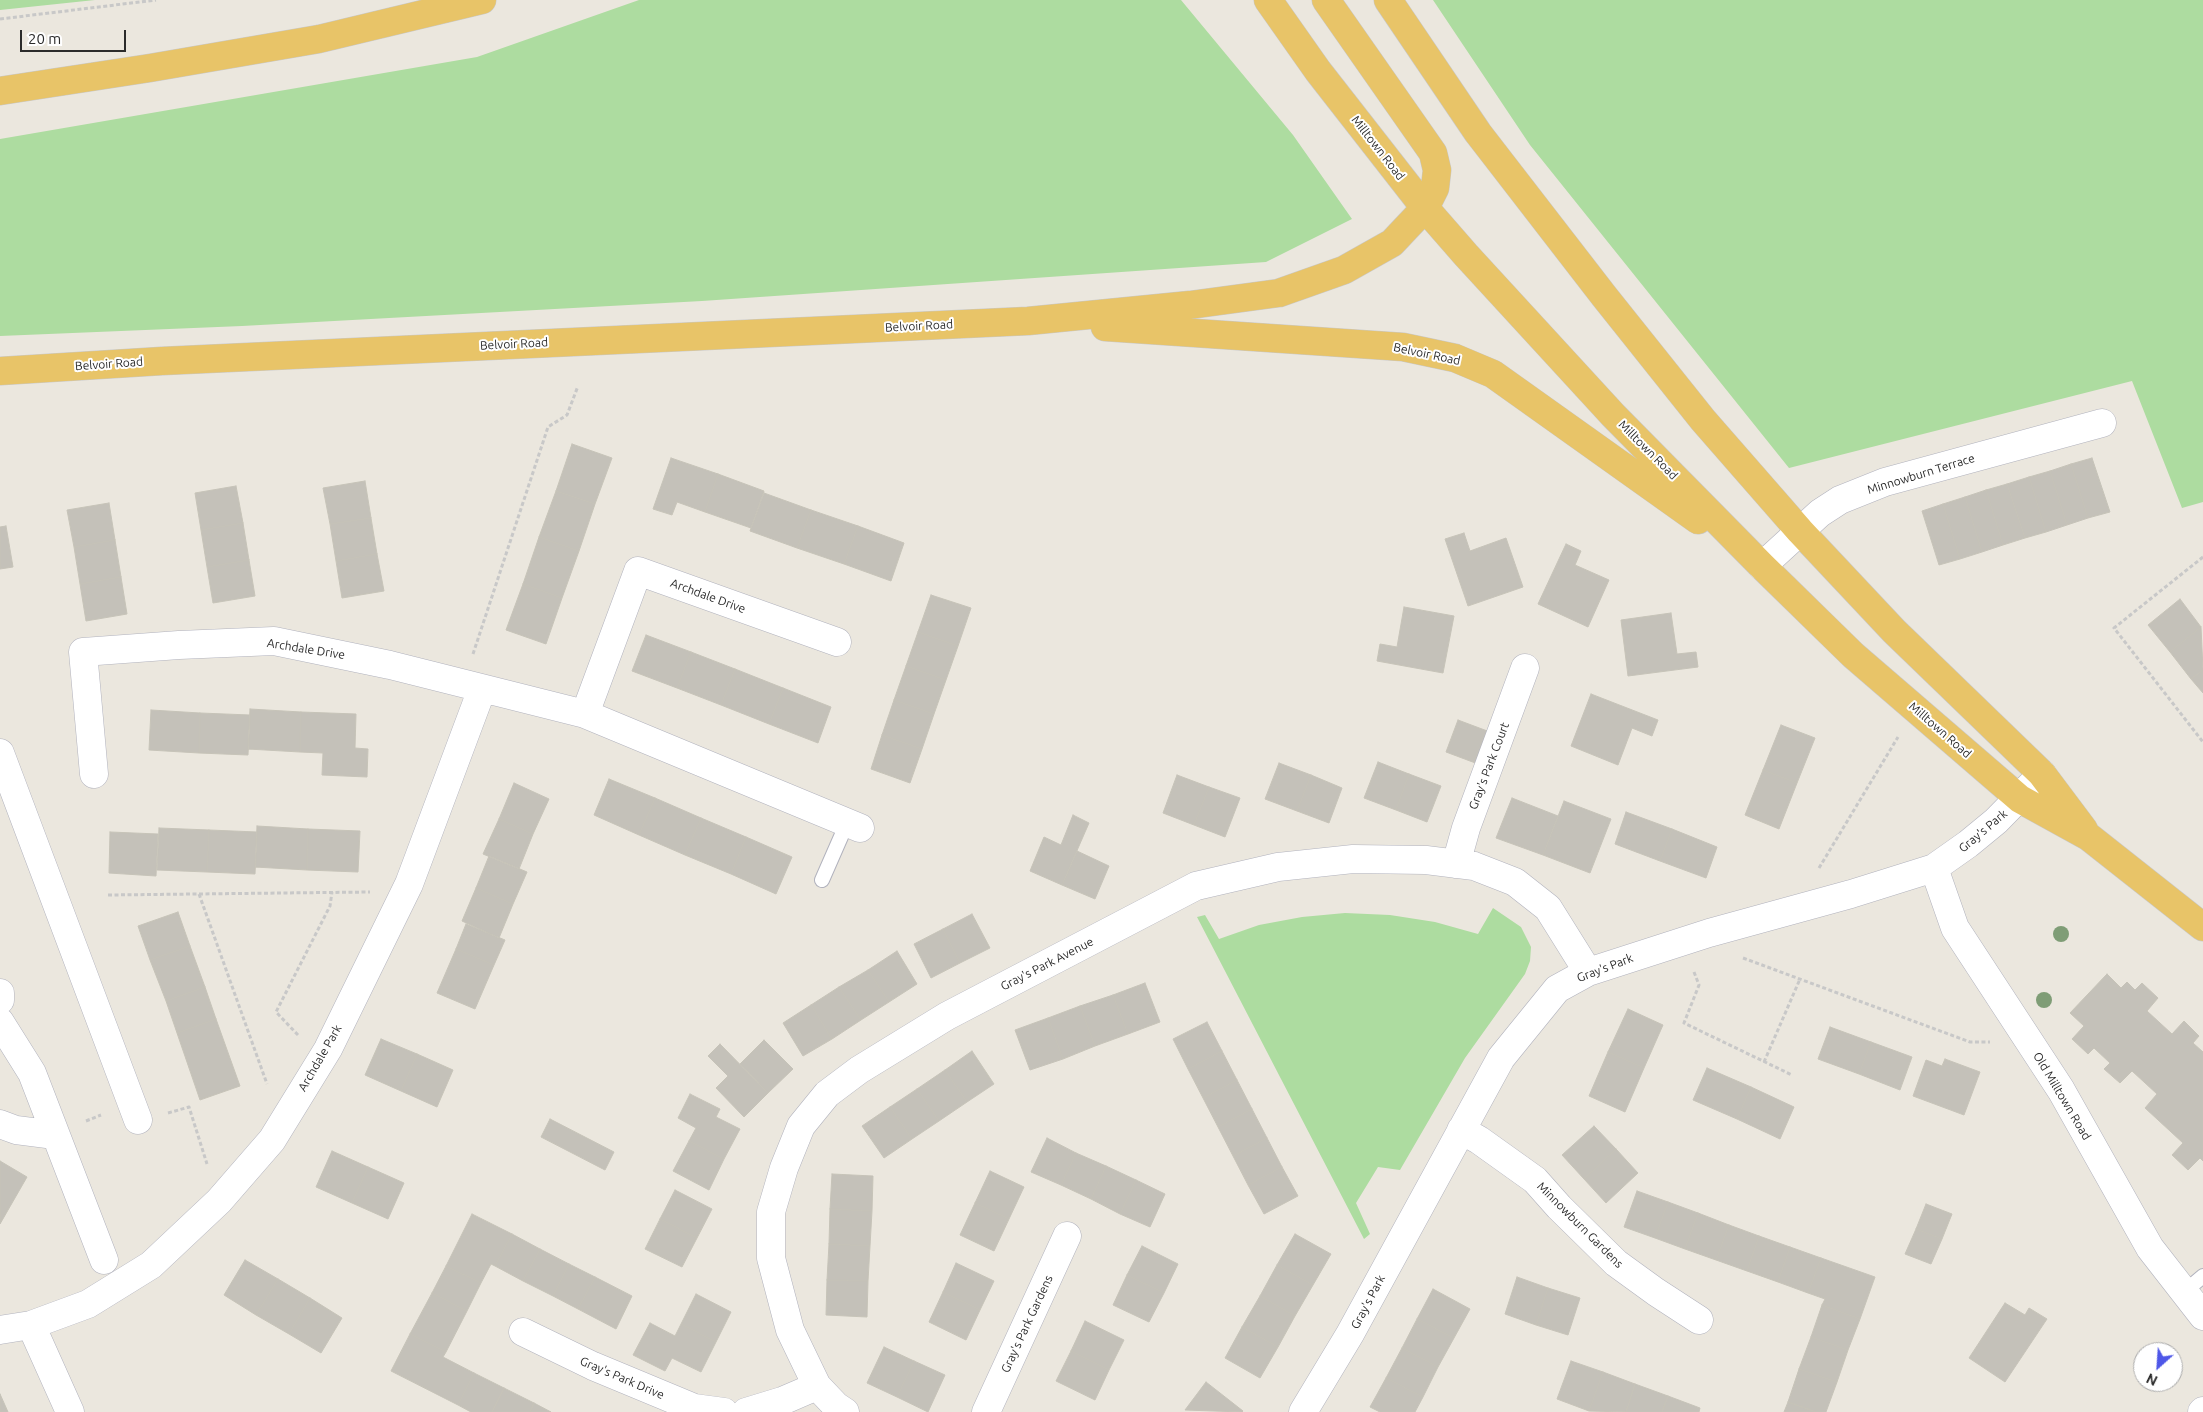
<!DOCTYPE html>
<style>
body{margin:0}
#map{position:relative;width:2203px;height:1412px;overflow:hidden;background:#ebe7de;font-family:Ubuntu,sans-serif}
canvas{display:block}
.north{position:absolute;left:2133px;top:1342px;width:50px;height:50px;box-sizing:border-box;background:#fff;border:1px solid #aaa;border-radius:50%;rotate:206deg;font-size:14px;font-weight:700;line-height:20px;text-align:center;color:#2b2b2b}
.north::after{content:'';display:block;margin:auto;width:18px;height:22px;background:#4e57e8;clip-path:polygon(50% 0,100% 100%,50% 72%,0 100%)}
.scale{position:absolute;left:20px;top:30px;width:106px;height:22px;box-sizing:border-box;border:2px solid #2b2b2b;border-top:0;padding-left:6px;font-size:15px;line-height:18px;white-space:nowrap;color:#2b2b2b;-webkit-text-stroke:4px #fff;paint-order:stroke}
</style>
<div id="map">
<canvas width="2203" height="1412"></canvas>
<div class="north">N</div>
<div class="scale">20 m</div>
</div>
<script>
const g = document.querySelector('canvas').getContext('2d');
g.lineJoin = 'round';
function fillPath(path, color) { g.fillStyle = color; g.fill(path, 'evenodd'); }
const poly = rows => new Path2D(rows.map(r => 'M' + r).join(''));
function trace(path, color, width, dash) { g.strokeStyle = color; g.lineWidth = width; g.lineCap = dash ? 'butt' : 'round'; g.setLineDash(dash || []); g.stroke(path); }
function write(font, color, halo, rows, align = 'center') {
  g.font = font + ' Ubuntu,sans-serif'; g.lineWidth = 4; g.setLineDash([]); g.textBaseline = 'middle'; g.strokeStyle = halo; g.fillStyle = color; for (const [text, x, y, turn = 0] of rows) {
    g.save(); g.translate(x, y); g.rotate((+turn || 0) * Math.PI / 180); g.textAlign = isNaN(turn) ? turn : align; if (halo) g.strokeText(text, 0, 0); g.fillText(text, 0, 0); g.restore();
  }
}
const green = poly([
 [0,0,95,0,0,10],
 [639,0,1181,0,1293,135,1352,219,1266,262,702,301,242,326,0,336,0,139,477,57],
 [1433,0,2203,0,2203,502,2182,508,2132,381,1789,468,1530,145],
 [1493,908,1521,927,1531,947,1530,961,1525,974,1465,1058,1400,1170,1378,1167,1356,1203,1370,1234,1364,1239,1197,917,1205,915,1219,939,1259,925,1302,917,1345,913,1390,915,1435,922,1478,934]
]);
const building = poly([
 [572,444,612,458,595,504,556,491,572,444],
 [671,458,718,474,705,512,677,502,672,515,653,509,671,458],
 [2092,458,2110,512,2088,518,2071,464,2092,458],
 [2071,464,2088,518,2067,525,2050,471,2071,464],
 [2050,471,2067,525,2046,532,2029,477,2050,471],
 [718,474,764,491,751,528,705,512,718,474],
 [2029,477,2046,532,2025,538,2007,484,2029,477],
 [365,481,371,518,330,524,323,488,365,481],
 [2007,484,2025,538,2003,545,1986,490,2007,484],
 [236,486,243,523,201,530,195,493,236,486],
 [1986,490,2003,545,1982,552,1965,497,1986,490],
 [556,491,595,504,579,551,539,537,556,491],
 [764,493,811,510,797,548,750,531,764,493],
 [1965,497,1982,552,1960,559,1943,504,1965,497],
 [109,503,115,540,74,547,67,510,109,503],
 [1943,504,1960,559,1939,565,1922,511,1943,504],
 [811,510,858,526,844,564,797,548,811,510],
 [371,518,377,554,336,561,330,524,371,518],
 [243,523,249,560,207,567,201,530,243,523],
 [6,526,13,567,0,569,0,527,6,526],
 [858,526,904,543,891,581,844,564,858,526],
 [1464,533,1470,551,1506,538,1523,587,1468,606,1445,539,1464,533],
 [539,537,579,551,562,598,523,584,539,537],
 [115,540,121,577,80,584,74,547,115,540],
 [1566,544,1581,551,1575,565,1609,580,1588,627,1538,604,1566,544],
 [377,554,384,591,342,598,336,561,377,554],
 [249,560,255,596,213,603,207,567,249,560],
 [121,577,127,614,86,621,80,584,121,577],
 [523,584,562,598,546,644,506,630,523,584],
 [931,595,971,608,958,646,918,632,931,595],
 [2180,599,2201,627,2170,652,2148,625,2180,599],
 [1404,607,1454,616,1443,673,1377,661,1380,644,1397,647,1404,607],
 [1671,613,1677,654,1696,652,1698,667,1628,676,1621,620,1671,613],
 [2201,627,2203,670,2191,679,2170,652,2201,627],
 [918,632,958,646,946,680,906,666,918,632],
 [646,635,691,652,677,688,632,671,646,635],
 [691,652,735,669,721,705,677,688,691,652],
 [906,666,946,680,934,714,894,700,906,666],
 [735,669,783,688,769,724,721,705,735,669],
 [2203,670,2203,693,2191,679,2203,670],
 [783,688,831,707,818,743,769,724,783,688],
 [1591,694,1658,720,1652,736,1632,728,1618,765,1571,746,1591,694],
 [894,700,934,714,922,749,882,735,894,700],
 [250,709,301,712,300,752,248,749,250,709],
 [151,710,200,713,199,753,149,750,151,710],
 [301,712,356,714,355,748,368,749,367,777,322,775,323,753,300,752,301,712],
 [200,713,250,715,248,755,199,753,200,713],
 [1458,720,1490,732,1478,764,1446,752,1458,720],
 [1781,725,1815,738,1797,783,1763,770,1781,725],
 [882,735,922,749,910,783,871,769,882,735],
 [1378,762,1409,774,1396,810,1364,798,1378,762],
 [1279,763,1311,775,1297,811,1265,799,1279,763],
 [1763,770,1797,783,1779,829,1745,815,1763,770],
 [1409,774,1441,786,1427,822,1396,810,1409,774],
 [1177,775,1209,787,1194,825,1163,813,1177,775],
 [1311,775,1342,788,1329,823,1297,811,1311,775],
 [609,779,655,798,639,835,594,815,609,779],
 [514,783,549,799,533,834,499,819,514,783],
 [1209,787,1240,798,1225,837,1194,825,1209,787],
 [655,798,701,818,685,855,639,835,655,798],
 [1512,798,1558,816,1543,855,1496,838,1512,798],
 [1564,801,1611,819,1590,873,1543,855,1564,801],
 [1626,812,1672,829,1660,861,1615,844,1626,812],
 [1073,815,1089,823,1062,885,1030,871,1044,837,1061,845,1073,815],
 [701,818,746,837,731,874,685,855,701,818],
 [499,819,533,834,519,869,483,854,499,819],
 [257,826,308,829,307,870,255,867,257,826],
 [159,828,209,830,207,872,157,870,159,828],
 [308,829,360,831,358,872,307,870,308,829],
 [1672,829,1717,847,1706,878,1660,861,1672,829],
 [209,830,257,832,255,874,207,872,209,830],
 [110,832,158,834,156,876,109,873,110,832],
 [746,837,792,857,776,894,731,874,746,837],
 [1077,851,1109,866,1095,899,1062,885,1077,851],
 [489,856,527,872,513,904,476,888,489,856],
 [476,888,513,904,499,938,462,921,476,888],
 [178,912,190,946,150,960,138,926,178,912],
 [972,914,990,948,960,963,943,929,972,914],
 [466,924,505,940,494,965,456,949,466,924],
 [943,929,960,963,931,978,914,944,943,929],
 [190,946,205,987,166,1001,150,960,190,946],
 [456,949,494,965,475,1009,437,993,456,949],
 [897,951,917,984,889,1002,868,970,897,951],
 [868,970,889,1002,861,1020,839,987,868,970],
 [2107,974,2121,988,2127,982,2135,990,2142,983,2158,998,2147,1011,2172,1034,2184,1021,2199,1036,2193,1043,2203,1052,2203,1161,2200,1158,2188,1170,2172,1155,2183,1143,2145,1108,2157,1094,2132,1071,2120,1083,2104,1069,2110,1063,2094,1048,2088,1054,2072,1039,2084,1026,2070,1013,2107,974],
 [1145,983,1160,1022,1128,1034,1113,995,1145,983],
 [205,987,216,1019,177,1033,166,1001,205,987],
 [839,987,861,1020,832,1039,811,1005,839,987],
 [1113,995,1128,1034,1095,1046,1080,1006,1113,995],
 [811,1005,832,1039,803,1056,783,1023,811,1005],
 [1080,1006,1095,1046,1063,1059,1048,1018,1080,1006],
 [1628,1009,1663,1025,1644,1068,1608,1052,1628,1009],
 [1048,1018,1063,1059,1030,1070,1015,1030,1048,1018],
 [216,1019,240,1086,200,1100,177,1033,216,1019],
 [1207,1022,1222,1051,1188,1069,1173,1039,1207,1022],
 [1830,1027,1871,1042,1859,1074,1818,1059,1830,1027],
 [381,1039,417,1054,401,1091,365,1075,381,1039],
 [764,1040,793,1069,768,1093,740,1064,764,1040],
 [1871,1042,1912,1057,1900,1090,1859,1074,1871,1042],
 [720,1044,768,1093,744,1117,716,1088,728,1076,708,1056,720,1044],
 [972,1051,994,1084,967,1102,945,1070,972,1051],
 [1222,1051,1237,1080,1203,1098,1188,1069,1222,1051],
 [1608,1052,1644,1068,1625,1112,1589,1096,1608,1052],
 [417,1054,453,1070,437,1107,401,1091,417,1054],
 [1945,1059,1980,1072,1964,1115,1913,1096,1926,1060,1942,1066,1945,1059],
 [1707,1068,1751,1087,1737,1119,1693,1100,1707,1068],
 [945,1070,967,1102,939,1121,917,1089,945,1070],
 [1237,1080,1252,1109,1218,1127,1203,1098,1237,1080],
 [1751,1087,1794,1107,1780,1139,1737,1119,1751,1087],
 [917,1089,939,1121,912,1139,890,1107,917,1089],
 [690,1094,720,1109,716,1117,740,1129,724,1159,689,1141,696,1128,678,1118,690,1094],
 [890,1107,912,1139,884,1158,862,1126,890,1107],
 [1252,1109,1267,1138,1233,1156,1218,1127,1252,1109],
 [550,1119,614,1152,605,1170,541,1137,550,1119],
 [1594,1126,1616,1149,1584,1179,1562,1155,1594,1126],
 [1047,1138,1076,1153,1061,1185,1031,1172,1047,1138],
 [1267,1138,1282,1167,1248,1185,1233,1156,1267,1138],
 [689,1141,724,1159,709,1190,673,1171,689,1141],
 [1616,1149,1638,1173,1606,1203,1584,1179,1616,1149],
 [332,1151,368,1167,352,1203,316,1187,332,1151],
 [1076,1153,1106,1166,1091,1199,1061,1185,1076,1153],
 [0,1161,27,1177,0,1224,0,1161],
 [1106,1166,1136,1180,1120,1214,1091,1199,1106,1166],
 [368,1167,404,1183,388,1219,352,1203,368,1167],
 [1282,1167,1298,1196,1264,1214,1248,1185,1282,1167],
 [990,1171,1024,1187,1009,1219,975,1203,990,1171],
 [832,1174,873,1176,872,1211,830,1209,832,1174],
 [1136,1180,1165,1194,1150,1227,1120,1214,1136,1180],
 [675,1190,712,1209,697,1238,660,1219,675,1190],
 [1637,1191,1668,1202,1655,1238,1624,1227,1637,1191],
 [1668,1202,1698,1213,1685,1249,1655,1238,1668,1202],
 [975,1203,1009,1219,994,1251,960,1235,975,1203],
 [1926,1204,1952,1214,1942,1239,1916,1229,1926,1204],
 [830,1209,872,1211,870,1246,829,1244,830,1209],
 [1698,1213,1729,1225,1716,1260,1685,1249,1698,1213],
 [472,1214,512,1234,495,1266,491,1264,481,1283,446,1266,472,1214],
 [660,1219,697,1238,682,1267,645,1249,660,1219],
 [1729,1225,1759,1236,1747,1271,1716,1260,1729,1225],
 [1916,1229,1942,1239,1931,1264,1905,1254,1916,1229],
 [512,1234,540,1249,523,1281,495,1266,512,1234],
 [1295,1234,1331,1254,1313,1285,1277,1265,1295,1234],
 [1759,1236,1790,1247,1778,1282,1747,1271,1759,1236],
 [829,1244,870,1246,868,1281,827,1280,829,1244],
 [1142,1246,1178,1264,1164,1293,1127,1275,1142,1246],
 [1790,1247,1821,1258,1808,1293,1778,1282,1790,1247],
 [540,1249,569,1264,553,1296,523,1281,540,1249],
 [1821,1258,1875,1277,1860,1319,1822,1305,1825,1299,1808,1293,1821,1258],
 [245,1260,278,1279,256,1315,224,1295,245,1260],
 [956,1263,994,1281,980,1310,943,1292,956,1263],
 [569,1264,595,1277,578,1309,553,1296,569,1264],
 [1277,1265,1313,1285,1295,1316,1260,1296,1277,1265],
 [446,1266,481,1283,467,1311,432,1293,446,1266],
 [1127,1275,1164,1293,1149,1322,1113,1305,1127,1275],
 [595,1277,632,1296,616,1329,578,1309,595,1277],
 [1517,1277,1548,1288,1536,1325,1505,1314,1517,1277],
 [278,1279,310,1298,289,1334,256,1315,278,1279],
 [827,1280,868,1281,867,1317,826,1315,827,1280],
 [1548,1288,1580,1298,1568,1335,1536,1325,1548,1288],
 [1433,1289,1470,1309,1454,1338,1417,1319,1433,1289],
 [943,1292,980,1310,966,1340,929,1322,943,1292],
 [432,1293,467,1311,446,1352,410,1334,432,1293],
 [696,1294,731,1312,716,1342,681,1324,696,1294],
 [1260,1296,1295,1316,1278,1347,1242,1327,1260,1296],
 [310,1298,342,1318,321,1353,289,1334,310,1298],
 [2005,1303,2025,1315,2029,1308,2047,1319,2005,1382,1969,1358,2005,1303],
 [1822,1305,1860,1319,1848,1350,1811,1337,1822,1305],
 [1417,1319,1454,1338,1438,1367,1402,1348,1417,1319],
 [1085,1321,1124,1340,1109,1370,1071,1351,1085,1321],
 [650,1323,675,1336,681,1324,716,1342,701,1372,672,1358,665,1371,633,1355,650,1323],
 [1242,1327,1278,1347,1260,1378,1225,1358,1242,1327],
 [410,1334,446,1352,443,1357,474,1373,458,1405,391,1371,410,1334],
 [1811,1337,1848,1350,1837,1382,1799,1369,1811,1337],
 [884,1347,914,1361,897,1397,867,1383,884,1347],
 [1402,1348,1438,1367,1423,1397,1386,1378,1402,1348],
 [1071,1351,1109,1370,1095,1400,1056,1381,1071,1351],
 [914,1361,945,1375,928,1412,897,1397,914,1361],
 [1571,1361,1603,1372,1589,1411,1557,1399,1571,1361],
 [1799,1369,1837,1382,1826,1412,1816,1412,1788,1402,1799,1369],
 [1603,1372,1635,1384,1626,1412,1589,1411,1603,1372],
 [474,1373,504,1388,492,1412,471,1412,458,1405,474,1373],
 [1386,1378,1423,1397,1415,1412,1380,1412,1370,1407,1386,1378],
 [1206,1382,1243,1411,1242,1412,1185,1410,1206,1382],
 [1635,1384,1668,1396,1662,1412,1626,1412,1635,1384],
 [504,1388,534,1403,530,1412,492,1412,504,1388],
 [0,1394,8,1412,0,1412,0,1394],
 [1668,1396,1700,1408,1699,1412,1662,1412,1668,1396],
 [1788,1402,1816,1412,1784,1412,1788,1402],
 [534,1403,551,1412,530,1412,534,1403]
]);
const path = poly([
 [0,19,156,0],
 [2203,557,2114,628,2203,742],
 [473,654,548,427,567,415,578,386],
 [1819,868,1898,737],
 [199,894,267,1084],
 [108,895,370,892],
 [1743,958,1970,1042,1990,1042],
 [1694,972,1699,985,1684,1023,1792,1075],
 [298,1035,276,1012,330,906,332,892],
 [1764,1062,1800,979],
 [168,1113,189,1107,207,1164],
 [86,1121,101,1115]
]);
const service = poly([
 [822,880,847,823],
 [2184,1292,2203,1276]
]);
const minor = poly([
 [1762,566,1820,513,1840,500,1885,482,2102,423],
 [585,714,638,571,837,642],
 [0,753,138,1120],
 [94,774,83,652,179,645,274,641,390,665,585,714,860,828],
 [1456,864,1466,828,1525,668],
 [1934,868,1955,928,2061,1090,2150,1248,2203,1316],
 [0,993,0,1000],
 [0,1022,32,1073,104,1260],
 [0,1124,16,1130,55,1135],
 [1461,1130,1479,1140,1535,1180,1559,1207,1616,1263,1656,1292,1699,1320],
 [31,1325,88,1304,151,1265,219,1201,272,1140,328,1049,409,884,482,689],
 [0,1330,31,1325,70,1412],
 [523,1332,593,1366,694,1408,724,1412],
 [746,1412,782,1401,817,1386],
 [845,1412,836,1406,817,1386,790,1330,771,1258,771,1212,784,1168,801,1126,827,1094,859,1070,947,1016,1196,886,1278,867,1353,859,1426,860,1474,866,1515,882,1548,908,1588,972],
 [986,1412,1067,1236],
 [1303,1412,1350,1334,1501,1058,1557,989,1588,972,1709,933,1851,894,1934,868,1968,844,1996,821,2042,774],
 [2202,1412,2203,1411]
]);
const trunk = poly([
 [1268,0,1318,71,1425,208,1466,255,1613,415,1762,566,1853,655,2020,799,2089,837,2203,927],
 [1388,0,1478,133,1604,296,1703,420,1800,531,1894,631,2042,774,2084,830],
 [0,91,150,68,319,39,482,0],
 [1105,327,1403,347,1455,358,1493,374,1698,520],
 [0,371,162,361,1028,321,1190,305,1279,293,1344,270,1392,243,1425,208,1435,188,1437,170,1433,153,1326,0]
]);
const trees = [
 [2061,934],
 [2044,1000]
];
const streetNames = [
 ["Milltown Road",1378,148,52],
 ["Belvoir Road",919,326,-3],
 ["Belvoir Road",514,344,-3],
 ["Belvoir Road",1427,354,12],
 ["Belvoir Road",109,364,-4],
 ["Milltown Road",1648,450,45],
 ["Minnowburn Terrace",1921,474,-17],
 ["Archdale Drive",708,596,20],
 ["Archdale Drive",306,649,9],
 ["Milltown Road",1940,730,41],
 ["Gray's Park Court",1489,766,-69],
 ["Gray's Park",1983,831,-40],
 ["Gray's Park Avenue",1047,964,-27],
 ["Gray's Park",1605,968,-21],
 ["Archdale Park",320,1058,-60],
 ["Old Milltown Road",2062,1096,59],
 ["Minnowburn Gardens",1580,1225,45],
 ["Gray's Park",1368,1302,-62],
 ["Gray's Park Gardens",1027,1324,-65],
 ["Gray's Park Drive",622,1378,23]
];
fillPath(green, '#addca0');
fillPath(building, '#c4c1b9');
trace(building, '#c6c3b8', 1);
trace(service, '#b1b2bd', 16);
trace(minor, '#b1b2bd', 29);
trace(trunk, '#c8c8c8', 29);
trace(path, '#c8c8c8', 3, [4, 2.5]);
trace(service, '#fff', 14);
trace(minor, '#fff', 28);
trace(trunk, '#e8c468', 28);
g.fillStyle = '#7f9d76';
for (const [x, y] of trees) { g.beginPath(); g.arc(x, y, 8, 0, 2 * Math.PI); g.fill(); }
write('12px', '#2b2b2b', '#fff', streetNames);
</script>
